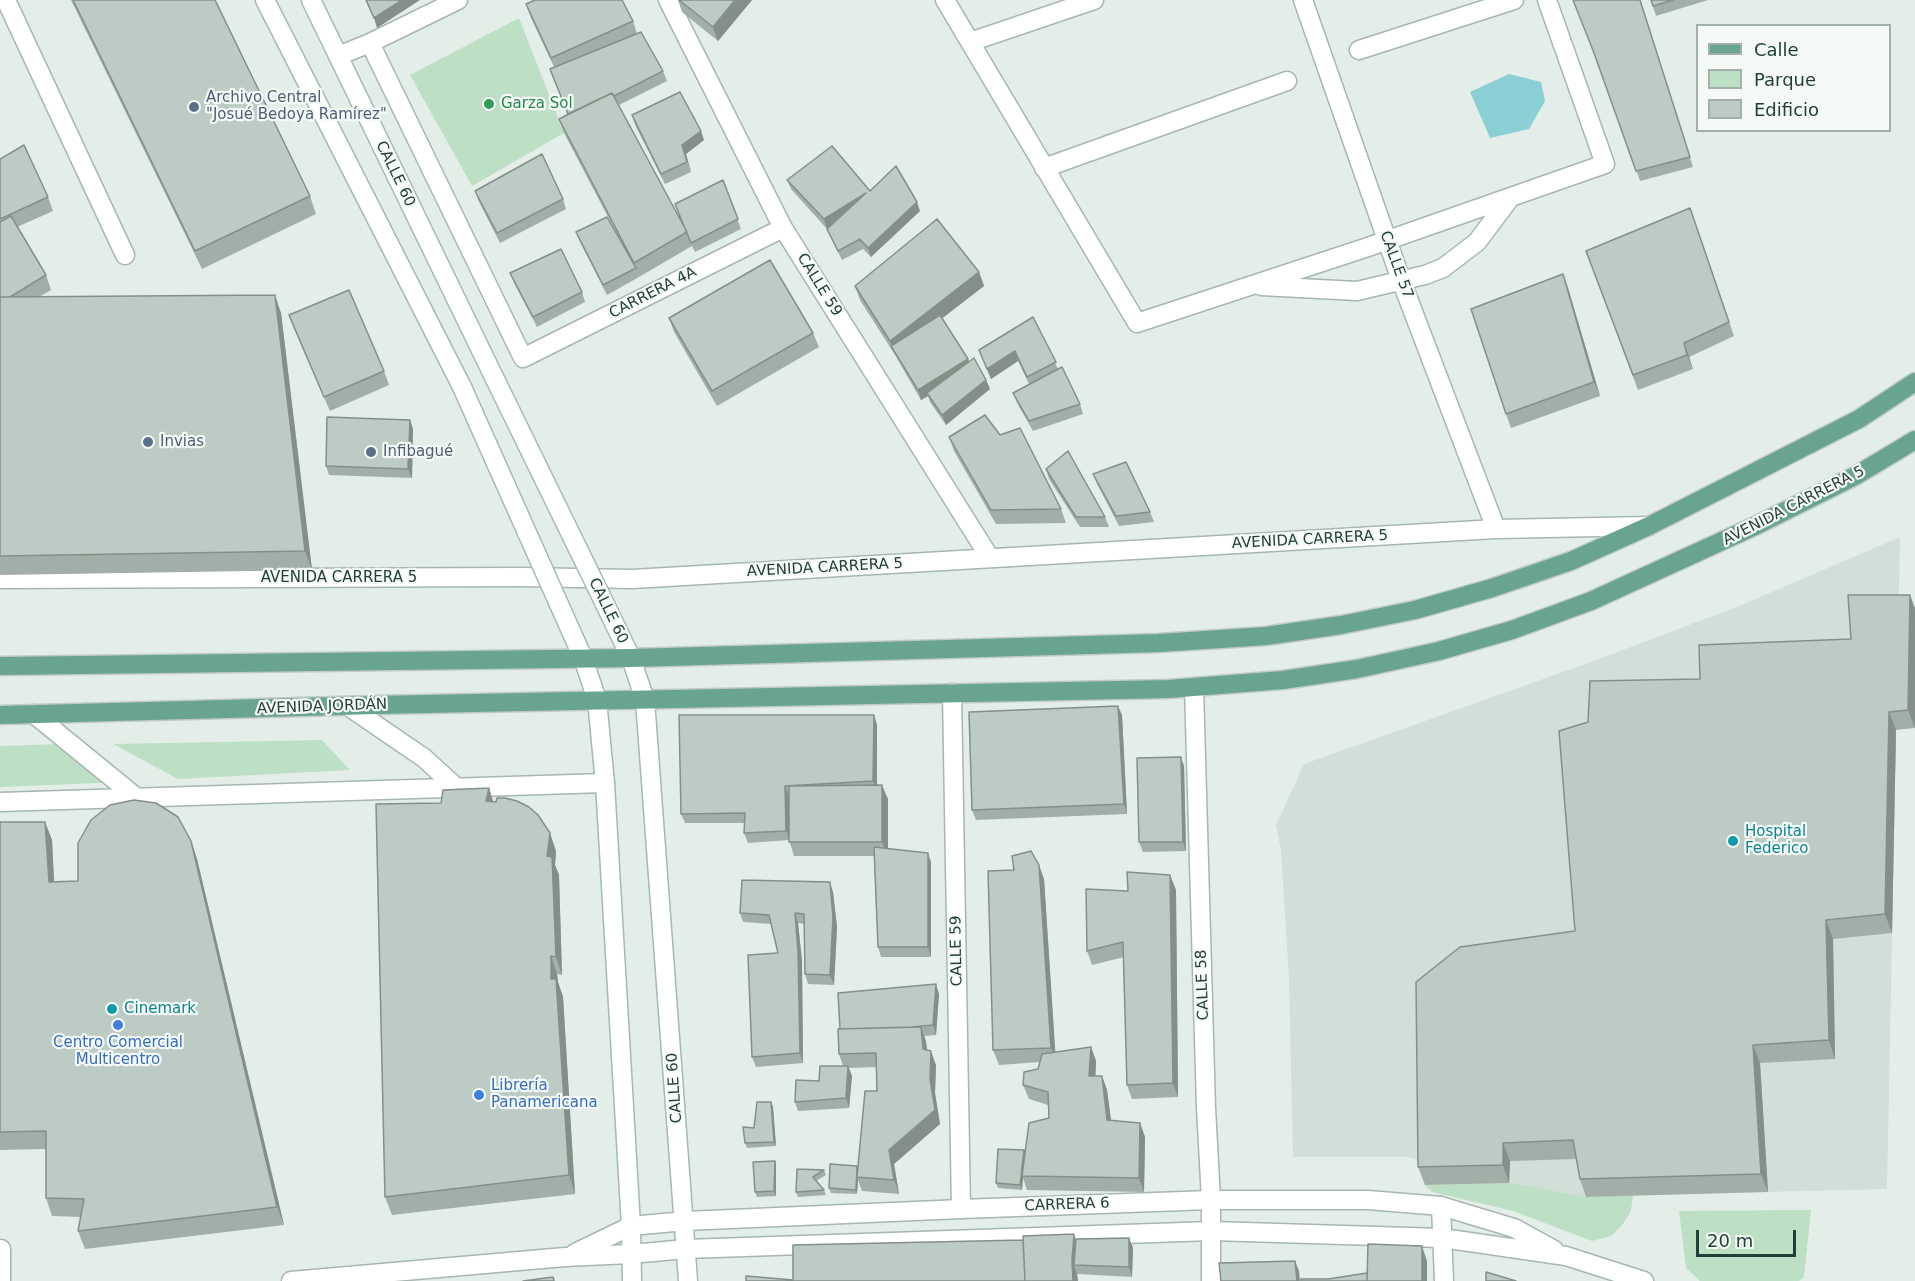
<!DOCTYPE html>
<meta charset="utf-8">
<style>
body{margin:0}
#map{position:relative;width:1915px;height:1281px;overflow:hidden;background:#e4eee9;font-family:"DejaVu Sans",sans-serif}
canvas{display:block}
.legend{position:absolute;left:1696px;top:24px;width:195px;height:108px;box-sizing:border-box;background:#f5faf7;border:2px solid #a1b0aa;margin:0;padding:8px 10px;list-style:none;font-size:18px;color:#234036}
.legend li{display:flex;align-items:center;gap:12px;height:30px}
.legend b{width:30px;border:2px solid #a1b0aa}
.scale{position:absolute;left:1696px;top:1230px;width:100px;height:27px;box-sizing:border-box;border:3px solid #234036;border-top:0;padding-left:8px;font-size:18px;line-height:21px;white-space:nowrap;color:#234036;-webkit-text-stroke:4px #f5faf7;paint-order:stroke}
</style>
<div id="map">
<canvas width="1915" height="1281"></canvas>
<ul class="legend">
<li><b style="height:8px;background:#68a490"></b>Calle</li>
<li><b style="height:16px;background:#bddfc3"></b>Parque</li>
<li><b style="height:16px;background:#bcccc4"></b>Edificio</li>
</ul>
<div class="scale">20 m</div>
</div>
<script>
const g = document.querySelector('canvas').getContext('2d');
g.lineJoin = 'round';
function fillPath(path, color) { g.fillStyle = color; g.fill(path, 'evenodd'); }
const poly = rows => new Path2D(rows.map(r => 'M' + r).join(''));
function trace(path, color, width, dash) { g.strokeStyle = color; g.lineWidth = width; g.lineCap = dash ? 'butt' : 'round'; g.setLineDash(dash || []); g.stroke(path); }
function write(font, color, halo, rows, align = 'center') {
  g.font = font + ' "DejaVu Sans",sans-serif'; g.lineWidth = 4.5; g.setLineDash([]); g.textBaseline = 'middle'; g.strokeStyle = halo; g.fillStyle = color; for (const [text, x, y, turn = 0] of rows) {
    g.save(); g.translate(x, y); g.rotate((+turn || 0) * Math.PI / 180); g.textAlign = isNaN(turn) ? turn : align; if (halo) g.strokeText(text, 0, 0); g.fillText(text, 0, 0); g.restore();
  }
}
const built = poly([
 [1900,537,1887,1189,1521,1198,1409,1157,1293,1157,1289,977,1281,851,1276,825,1304,764,1594,661,1744,604]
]);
const green = poly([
 [519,18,564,133,472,186,410,75],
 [322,740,350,770,178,779,113,744],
 [61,744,124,782,0,787,0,746],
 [1509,1183,1586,1197,1633,1195,1631,1211,1623,1224,1611,1236,1592,1241,1513,1211,1432,1192,1425,1185],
 [1811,1210,1804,1277,1799,1281,1700,1281,1686,1268,1679,1211]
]);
const water = poly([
 [1509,74,1541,82,1545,101,1529,129,1490,138,1470,92]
]);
const service = poly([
 [6,0,125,255],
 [34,714,137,798],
 [0,802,605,783]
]);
const minor = poly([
 [668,0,783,228,990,558],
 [945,0,1137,323,1368,247,1605,164,1547,0],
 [1303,0,1401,280,1496,529],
 [970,42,1094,0],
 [370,43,523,358,783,228],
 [1359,50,1514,0],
 [338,56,370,43,458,0],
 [1044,168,1287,81],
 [1261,286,1357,291,1425,275,1443,268,1477,242,1510,198],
 [0,579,521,577,632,579,1496,529,1649,526],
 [1194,688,1206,1108,1211,1200,1211,1281],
 [952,693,961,1209],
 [348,706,424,758,458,789],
 [1441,1206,1444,1281],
 [575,1253,631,1226],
 [1,1281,1,1249],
 [291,1281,565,1257,631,1254]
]);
const tertiary = poly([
 [631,1226,685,1221,961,1209,1211,1200,1368,1200,1441,1206,1514,1228,1554,1250],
 [631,1254,686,1249,1212,1231,1442,1238,1566,1256,1644,1281]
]);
const secondary = poly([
 [265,0,462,387],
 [311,0,493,375],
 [602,598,631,658,645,700,688,1281],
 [558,602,583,658,597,700,605,783,631,1226,632,1281]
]);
const primary = poly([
 [0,666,631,658,1159,643,1266,636,1341,625,1415,610,1492,588,1571,561,1649,526,1859,419,1915,382],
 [0,715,376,705,1168,689,1283,680,1357,669,1439,651,1512,630,1591,601,1757,525,1855,476,1915,440]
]);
const secondaryBridge = poly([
 [493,375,602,598],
 [462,387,558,602]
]);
const wall = poly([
 [71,0,215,0,310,196,316,214,202,269],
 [678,0,752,0,718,41,682,12],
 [1640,0,1693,167,1640,181,1597,60],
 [1651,0,1708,0,1656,16],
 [526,4,633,21,637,34,663,71,667,81,619,105,683,225,723,180,741,229,695,252,692,246,639,277,607,295,580,242,576,232,618,236,564,133,559,119,567,114,554,67,531,18],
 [632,115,704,140,686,154,691,172,665,184,635,125],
 [0,159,48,197,53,211,17,227,46,275,51,290,39,297,281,313,312,570,0,575],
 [787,180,870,191,920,211,871,257,863,249,842,260,831,238,827,229,791,189],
 [475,191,563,199,566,209,500,243,478,200],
 [1690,208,1734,336,1689,357,1693,369,1638,390,1586,251],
 [979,272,984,286,942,318,969,361,986,380,990,389,946,425,930,402,928,396,921,400,895,355,860,300,855,286],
 [510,273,582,292,585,302,537,327,514,283],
 [1568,288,1600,396,1511,428,1506,414],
 [289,315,384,371,389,385,330,411,294,329],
 [1033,317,1058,369,1080,404,1083,414,1033,431,1017,403,1013,393,1029,384,1018,361,991,379,979,350],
 [669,318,813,333,819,347,717,406,674,332],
 [410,420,413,429,412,478,329,475,326,466],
 [1000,435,1061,509,1066,523,996,524,954,451,949,437],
 [1046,469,1105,517,1109,527,1080,527,1049,479],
 [1093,474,1150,512,1154,522,1119,526,1097,484],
 [1910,595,1915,609,1915,728,1896,730,1892,933,1833,939,1835,1059,1760,1063,1768,1192,1586,1197,1580,1179,1576,1159,1510,1161,1509,1183,1425,1185,1418,1167,1575,931,1588,722,1700,679,1851,639],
 [874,715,877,725,877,785,888,799,888,848,931,862,931,957,881,957,878,947,874,856,794,856,789,840,748,843,744,833,745,823,685,823,681,814],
 [1122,715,1127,814,976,820,972,810],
 [1184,766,1186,851,1143,852,1139,842],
 [493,802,556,851,555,865,559,875,562,975,557,974,558,982,563,997,575,1194,392,1215,385,1197],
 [0,822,45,822,52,840,54,882,78,881,191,841,197,859,284,1225,85,1249,78,1231,81,1217,52,1216,46,1198,46,1149,0,1150],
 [1170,875,1176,890,1178,1097,1132,1099,1127,1085,1124,957,1092,965,1087,951,1128,891],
 [1044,879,1055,1052,1091,1047,1096,1061,1095,1076,1102,1076,1107,1090,1111,1121,1140,1123,1145,1137,1144,1192,1027,1190,1023,1178,1022,1190,998,1188,996,1183,1025,1154,1049,1118,1048,1105,1029,1099,1023,1085,1038,1069,1040,1062,999,1065,993,1050],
 [833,892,837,927,834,985,808,984,805,974,804,924,798,923,802,961,803,1063,756,1067,752,1057,778,953,771,924,743,922,740,913],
 [939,994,936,1035,924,1036,927,1050,936,1065,935,1093,940,1124,894,1164,899,1194,862,1191,858,1180,857,1194,831,1193,829,1188,857,1166,858,1168,877,1091,877,1067,849,1068,852,1076,849,1108,798,1111,795,1102,819,1081,843,1066,839,1054],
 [771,1102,773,1107,776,1146,747,1148,745,1143],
 [775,1161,776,1165,776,1196,757,1197,755,1192],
 [797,1169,824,1170,826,1175,816,1181,824,1190,826,1195,798,1197,796,1192],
 [1129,1238,1133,1248,1132,1277,1077,1274,1078,1281,746,1281,793,1280,1076,1239]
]);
const shadedWall = poly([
 [402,0,420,0,377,28,374,18],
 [735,0,752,0,718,41,713,27],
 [701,131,704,140,686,154,691,172,682,145],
 [866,193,827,229,824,219],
 [917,202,920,211,871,257,868,248],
 [979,272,984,286,896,354,890,341],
 [1563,274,1568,288,1600,396,1594,382],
 [275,295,281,313,312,570,305,551],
 [1684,343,1689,357,1693,369,1687,355],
 [1015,351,1018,361,991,379,987,369],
 [968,359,971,368,927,393,928,396,921,400,918,390],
 [986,380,990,389,946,425,942,415],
 [410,420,413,429,412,478,408,469],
 [1910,595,1915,609,1915,728,1908,710],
 [1118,706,1122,715,1127,814,1124,804],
 [1889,712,1896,730,1892,933,1885,914],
 [874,715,877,725,877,790,873,781],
 [1181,757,1184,766,1186,851,1183,842],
 [882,785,888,799,888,856,882,842],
 [785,786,789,796,790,840,786,831],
 [489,788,495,807,486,801],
 [45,822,52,840,55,900,49,882],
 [550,833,556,851,555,865,559,875,562,975,556,957,547,856],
 [191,841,197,859,284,1225,277,1207],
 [928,853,931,862,931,957,928,947],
 [1039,865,1044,879,1056,1062,1051,1048],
 [1170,875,1176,890,1178,1097,1173,1083],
 [830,882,833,892,837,927,834,985,830,975],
 [795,913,798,923,802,961,803,1063,800,1053],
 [1826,920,1833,939,1835,1059,1829,1040],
 [551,956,557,974,558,982,563,997,575,1194,569,1175,551,979],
 [936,984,939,994,936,1035,933,1025],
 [921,1027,926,1041,929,1063,923,1049],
 [1753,1045,1760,1063,1768,1192,1761,1174],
 [1091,1047,1096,1061,1095,1090,1089,1076],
 [931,1051,936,1065,935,1093,940,1124,894,1164,899,1194,894,1180,889,1150,930,1079],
 [848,1066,852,1076,849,1108,846,1098],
 [1102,1076,1107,1090,1113,1135,1107,1120],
 [771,1102,773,1107,776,1146,774,1142],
 [1140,1123,1145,1137,1144,1192,1139,1178],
 [1503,1143,1510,1161,1509,1183,1503,1165],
 [1024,1150,1025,1155,1022,1176,1023,1178,1022,1190,1020,1185],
 [775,1161,776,1165,776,1196,774,1191],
 [857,1166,859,1171,857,1177,858,1180,857,1194,856,1190],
 [1074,1234,1079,1249,1074,1265,1077,1274,1078,1281,1073,1281,1072,1260],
 [1129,1238,1133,1248,1132,1277,1129,1267],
 [1422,1246,1427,1261,1427,1281,1422,1281],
 [1295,1261,1299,1271,1300,1281,1297,1281]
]);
const building = poly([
 [73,0,215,0,310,196,195,251,73,0],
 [366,0,402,0,374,18,366,0],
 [535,0,622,0,633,21,551,58,526,4,535,0],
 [679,0,735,0,713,27,679,0],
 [1573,0,1640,0,1690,157,1636,171,1594,53,1573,0],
 [1651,0,1673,0,1653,6,1651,0],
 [641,32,663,71,614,96,612,93,568,114,550,69,641,32],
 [680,92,701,131,682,145,687,162,661,174,632,115,680,92],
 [612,93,687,232,634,263,559,119,612,93],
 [24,145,48,197,0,219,0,159,24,145],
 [832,146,870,191,896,166,917,202,868,248,860,239,838,251,827,229,866,193,824,219,787,180,832,146],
 [542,154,563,199,497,233,475,191,542,154],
 [723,180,738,219,691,243,675,204,723,180],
 [1690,208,1729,322,1684,343,1687,355,1633,375,1586,251,1690,208],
 [11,216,46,275,10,297,0,297,0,222,11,216],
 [607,217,636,268,603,285,576,232,607,217],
 [937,219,979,272,890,341,855,286,937,219],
 [561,249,582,292,533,317,510,273,561,249],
 [770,260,813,333,712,391,669,318,770,260],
 [1563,274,1594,382,1506,414,1471,309,1563,274],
 [349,290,384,371,324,397,289,315,349,290],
 [275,295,305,551,0,556,0,297,275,295],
 [940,315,968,359,918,390,891,346,940,315],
 [1033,317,1056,362,1027,377,1015,351,987,369,979,350,1033,317],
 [974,358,986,380,942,415,927,393,974,358],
 [1062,367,1080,404,1029,421,1013,393,1062,367],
 [985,415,1000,435,1020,428,1061,509,991,510,949,437,985,415],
 [327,417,410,420,408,469,326,466,327,417],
 [1068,451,1105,517,1076,517,1046,469,1068,451],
 [1126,462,1150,512,1116,516,1093,474,1126,462],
 [1848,595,1910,595,1908,710,1889,712,1885,914,1826,920,1829,1040,1753,1045,1761,1174,1580,1179,1573,1140,1503,1143,1503,1165,1418,1167,1416,982,1460,947,1575,931,1559,731,1588,722,1590,681,1700,679,1699,645,1851,639,1848,595],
 [1118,706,1124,804,972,810,969,712,1118,706],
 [679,715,874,715,873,781,785,786,786,831,744,833,745,813,681,814,679,715],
 [1181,757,1183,842,1139,842,1137,758,1181,757],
 [882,785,882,842,789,842,789,786,882,785],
 [489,788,486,801,496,802,497,798,505,798,517,801,529,807,538,815,550,833,547,856,552,857,556,957,551,956,551,979,556,979,569,1175,385,1197,376,804,441,803,443,790,489,788],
 [134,800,156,803,178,817,191,841,277,1207,78,1231,84,1199,46,1198,46,1131,0,1132,0,822,45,822,49,882,78,881,78,843,91,820,110,805,134,800],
 [874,847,928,853,928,947,878,947,874,847],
 [1031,851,1039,865,1051,1048,993,1050,988,871,1014,870,1012,856,1031,851],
 [1127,872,1170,875,1173,1083,1127,1085,1123,942,1087,951,1086,889,1128,891,1127,872],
 [742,880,830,882,833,918,830,975,805,974,804,914,795,913,798,952,800,1053,752,1057,748,955,778,953,769,915,740,913,742,880],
 [936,984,933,1025,911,1027,840,1029,838,993,936,984],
 [921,1027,923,1049,931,1051,930,1079,935,1110,889,1150,894,1180,857,1177,865,1091,877,1091,876,1053,839,1054,838,1029,921,1027],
 [1091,1047,1089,1076,1102,1076,1107,1120,1140,1123,1139,1178,1022,1176,1029,1123,1049,1118,1048,1092,1023,1085,1024,1072,1038,1069,1042,1054,1091,1047],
 [820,1066,848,1066,846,1098,795,1102,796,1080,819,1081,820,1066],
 [757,1102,771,1102,774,1142,745,1143,743,1127,754,1128,757,1102],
 [998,1149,1024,1150,1020,1185,996,1183,998,1149],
 [775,1161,774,1191,755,1192,753,1162,775,1161],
 [830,1164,857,1166,856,1190,829,1188,830,1164],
 [797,1169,824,1170,813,1177,824,1190,796,1192,797,1169],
 [1074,1234,1072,1260,1073,1281,1025,1281,1023,1236,1074,1234],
 [1129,1238,1129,1267,1074,1265,1076,1239,1129,1238],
 [1023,1240,1025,1281,746,1281,746,1276,793,1280,793,1245,1023,1240],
 [1368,1244,1422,1246,1422,1281,1367,1281,1368,1244],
 [1295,1261,1297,1281,1221,1281,1219,1263,1295,1261],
 [1486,1272,1516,1281,1486,1281,1486,1272],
 [1367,1273,1367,1281,1301,1281,1301,1279,1328,1279,1367,1273],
 [553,1277,554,1281,523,1281,553,1277]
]);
const markers = [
 [489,104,6,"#2e9e5b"],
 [194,107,6,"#5c6f8a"],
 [148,442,6,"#5c6f8a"],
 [371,452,6,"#5c6f8a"],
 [1733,841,6,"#0f9aa8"],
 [112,1009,6,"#0f9aa8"],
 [118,1025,6,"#3f7fe0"],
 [479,1095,6,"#3f7fe0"]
];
const serviceNames = [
 ["Archivo Central",206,98],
 ["\"Josué Bedoya Ramírez\"",206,115],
 ["Invias",160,442],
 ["Infibagué",383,452]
];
const leisureNames = [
 ["Garza Sol",501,104]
];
const streetNames = [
 ["CALLE 60",395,174,64],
 ["CALLE 57",1396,265,70],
 ["CALLE 59",819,285,58],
 ["CARRERA 4A",653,293,-27],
 ["AVENIDA CARRERA 5",1794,506,-27],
 ["AVENIDA CARRERA 5",1310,540,-3],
 ["AVENIDA CARRERA 5",825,568,-3],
 ["AVENIDA CARRERA 5",339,578],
 ["CALLE 60",608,611,64],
 ["AVENIDA JORDÁN",322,707,-2],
 ["CALLE 59",957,951,-91],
 ["CALLE 58",1203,985,-92],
 ["CALLE 60",675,1088,-94],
 ["CARRERA 6",1067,1205,-2]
];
const cultureNames = [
 ["Hospital",1745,832],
 ["Federico",1745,849],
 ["Cinemark",124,1009]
];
const shopNames = [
 ["Centro Comercial",118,1043],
 ["Multicentro",118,1060],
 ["Librería",491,1086,"left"],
 ["Panamericana",491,1103,"left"]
];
fillPath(built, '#d2ded8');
fillPath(green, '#bddfc3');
fillPath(water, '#8bcfd4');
trace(service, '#a6b6b0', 21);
trace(minor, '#a6b6b0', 21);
trace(tertiary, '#a6b6b0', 21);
trace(secondary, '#a2bab0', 21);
trace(primary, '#c1cac7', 21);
trace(service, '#fff', 18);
trace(minor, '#fff', 18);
trace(tertiary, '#fff', 18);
trace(secondary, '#fff', 18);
trace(primary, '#68a490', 18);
trace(secondaryBridge, '#a2bab0', 21, []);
trace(secondaryBridge, '#fff', 18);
fillPath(wall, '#a2afa9');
fillPath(shadedWall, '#848f89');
fillPath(building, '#bcccc4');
trace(building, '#848f89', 1.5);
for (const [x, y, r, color] of markers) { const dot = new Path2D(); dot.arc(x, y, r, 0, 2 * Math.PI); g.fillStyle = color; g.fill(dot); trace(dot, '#f5faf7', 2); }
write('15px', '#4e5e75', '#f5faf7', serviceNames, 'left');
write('15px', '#27864d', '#f5faf7', leisureNames, 'left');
write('15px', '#234036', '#f5faf7', streetNames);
write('15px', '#0d838f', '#f5faf7', cultureNames, 'left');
write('15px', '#366cbe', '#f5faf7', shopNames);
</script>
